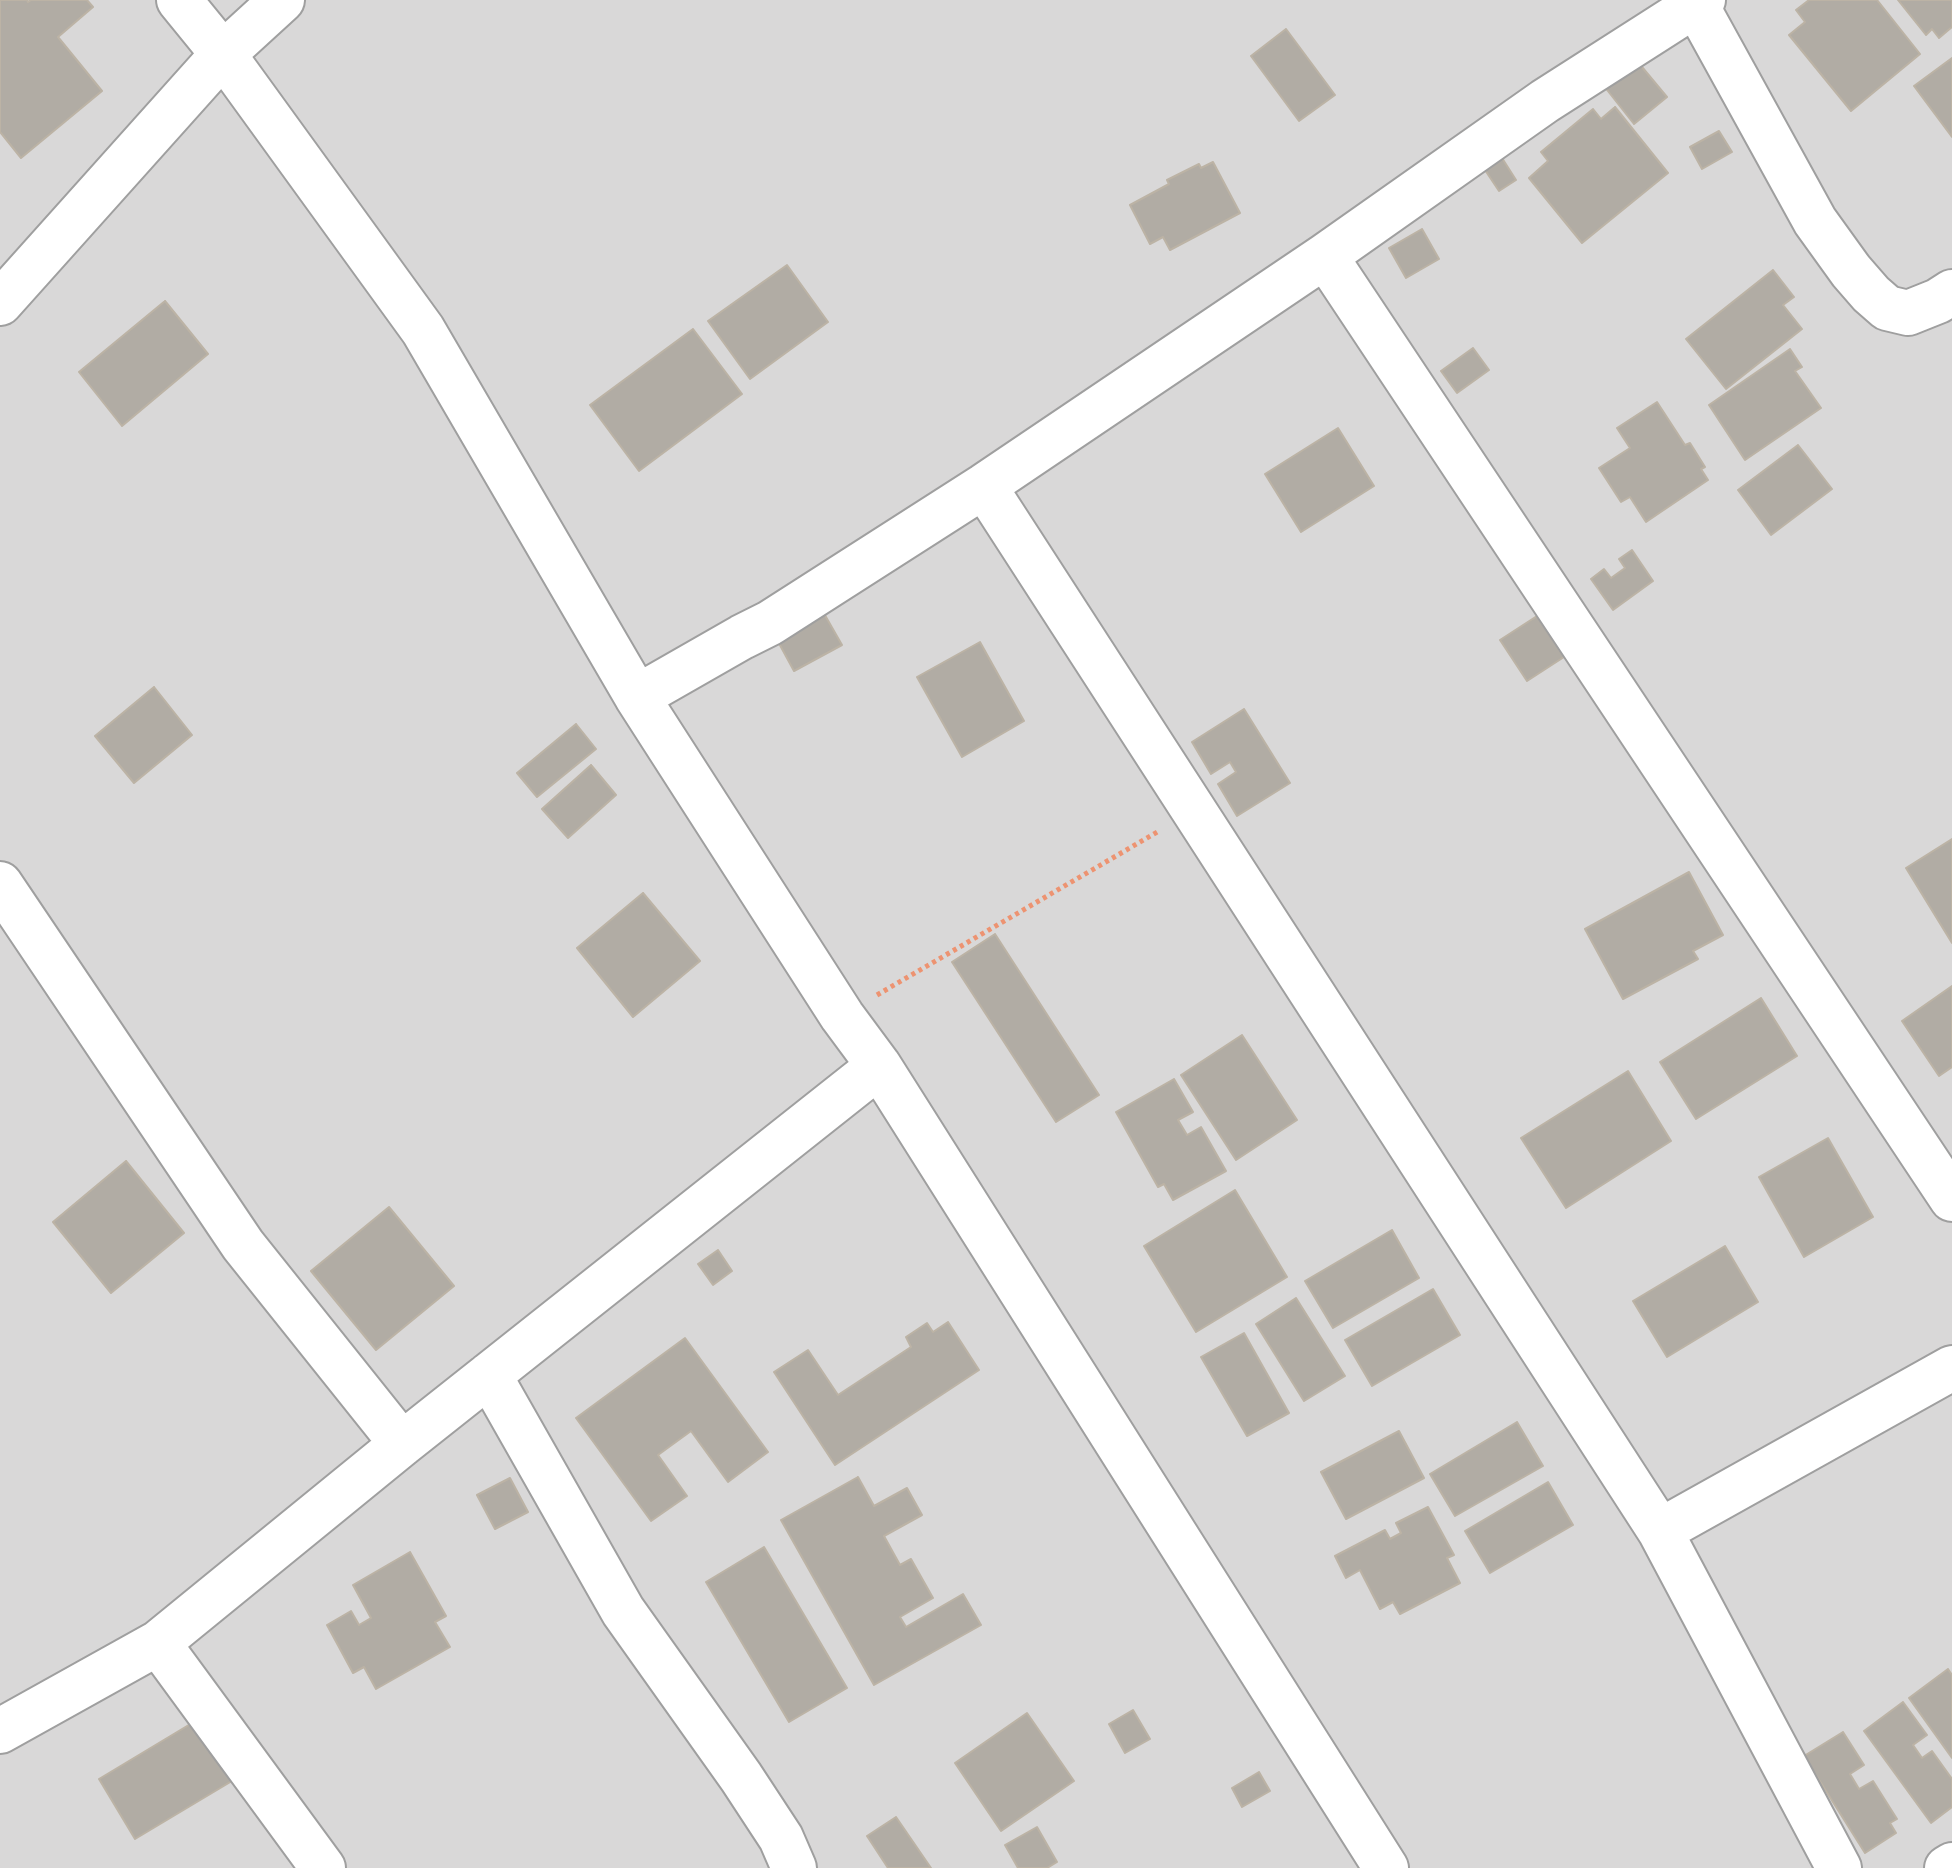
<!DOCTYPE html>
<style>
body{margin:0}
canvas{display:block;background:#eceae1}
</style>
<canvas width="1952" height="1868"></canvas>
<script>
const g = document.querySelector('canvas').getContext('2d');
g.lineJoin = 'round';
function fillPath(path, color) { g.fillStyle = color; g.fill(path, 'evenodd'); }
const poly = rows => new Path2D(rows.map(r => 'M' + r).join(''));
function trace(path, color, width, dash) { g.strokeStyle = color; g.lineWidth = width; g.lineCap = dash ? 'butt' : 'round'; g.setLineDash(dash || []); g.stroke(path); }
const residential = poly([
 [0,0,1952,0,1952,1868,0,1868]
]);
const building = poly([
 [0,0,27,0,28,2,31,0,87,0,93,7,58,37,102,91,21,158,0,132,0,0],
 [1809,0,1877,0,1920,54,1851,111,1789,35,1805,22,1796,10,1809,0],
 [1898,0,1952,0,1952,27,1939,38,1932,29,1926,35,1898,0],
 [1286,29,1335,95,1299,121,1251,56,1286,29],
 [1632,55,1667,97,1634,124,1600,81,1632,55],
 [1952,58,1952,137,1914,86,1952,58],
 [1615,107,1668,173,1582,243,1529,178,1548,161,1541,152,1593,109,1601,119,1615,107],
 [1719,131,1732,152,1702,169,1690,147,1719,131],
 [1502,158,1516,180,1499,191,1485,170,1502,158],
 [1213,162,1240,213,1170,250,1163,237,1150,244,1130,205,1169,184,1167,180,1199,164,1201,168,1213,162],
 [1422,229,1439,259,1406,278,1389,248,1422,229],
 [787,265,828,322,750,379,708,321,787,265],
 [1773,270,1794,297,1783,305,1802,329,1726,389,1686,339,1773,270],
 [165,301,208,354,122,426,79,372,165,301],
 [693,329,742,394,639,471,590,405,693,329],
 [1473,348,1489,370,1457,393,1441,371,1473,348],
 [1790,349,1802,367,1795,371,1821,408,1745,460,1709,405,1790,349],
 [1657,402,1685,445,1690,443,1705,467,1701,469,1708,480,1646,522,1630,497,1621,502,1599,468,1630,448,1617,428,1657,402],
 [1338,428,1374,486,1301,532,1265,474,1338,428],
 [1798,445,1832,489,1771,535,1738,490,1798,445],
 [1632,550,1653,581,1613,610,1591,579,1604,569,1611,578,1625,568,1619,559,1632,550],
 [822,610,842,645,794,671,775,636,822,610],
 [1537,616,1564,657,1527,681,1500,640,1537,616],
 [980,642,1024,721,962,757,917,677,980,642],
 [154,687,192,735,134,783,95,736,154,687],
 [1244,709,1290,783,1237,816,1218,784,1236,772,1230,762,1211,774,1192,742,1244,709],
 [576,724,596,749,537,797,517,773,576,724],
 [591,765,616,795,568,838,542,809,591,765],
 [1952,839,1952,943,1906,868,1952,839],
 [1689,872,1723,935,1693,951,1698,959,1623,999,1585,929,1689,872],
 [643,893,700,961,633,1017,577,948,643,893],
 [995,934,1099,1095,1056,1122,952,962,995,934],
 [1952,986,1952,1067,1939,1076,1902,1021,1952,986],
 [1761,998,1797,1056,1696,1119,1660,1062,1761,998],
 [1242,1035,1297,1120,1236,1160,1181,1075,1242,1035],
 [1628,1071,1671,1141,1566,1208,1521,1138,1628,1071],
 [1174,1079,1193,1112,1178,1120,1187,1135,1201,1127,1226,1171,1173,1200,1164,1184,1158,1187,1116,1112,1174,1079],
 [1828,1138,1873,1217,1804,1257,1759,1177,1828,1138],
 [126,1161,184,1233,111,1293,53,1222,126,1161],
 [1235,1190,1287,1277,1196,1332,1144,1246,1235,1190],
 [389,1207,454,1286,376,1350,311,1271,389,1207],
 [1392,1230,1419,1278,1333,1328,1305,1281,1392,1230],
 [1725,1246,1758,1302,1667,1357,1633,1301,1725,1246],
 [718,1250,732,1271,713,1285,698,1264,718,1250],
 [1433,1289,1460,1335,1372,1386,1345,1340,1433,1289],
 [1296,1298,1345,1376,1304,1401,1256,1324,1296,1298],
 [948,1322,979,1370,835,1465,774,1372,808,1350,838,1395,911,1347,906,1337,927,1323,933,1332,948,1322],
 [1244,1333,1289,1413,1247,1436,1201,1357,1244,1333],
 [685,1338,768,1452,728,1482,691,1431,658,1455,687,1496,651,1521,576,1418,685,1338],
 [1517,1422,1543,1466,1455,1516,1430,1474,1517,1422],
 [1399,1431,1424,1478,1346,1519,1321,1472,1399,1431],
 [858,1477,874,1506,907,1488,922,1515,884,1536,900,1565,911,1559,933,1598,900,1617,906,1627,963,1594,981,1625,874,1685,781,1520,858,1477],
 [510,1478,528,1512,495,1529,477,1495,510,1478],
 [1548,1482,1573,1525,1490,1573,1465,1531,1548,1482],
 [1428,1507,1454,1555,1447,1558,1460,1583,1400,1614,1393,1602,1380,1609,1360,1570,1346,1578,1335,1556,1385,1530,1390,1539,1401,1533,1396,1523,1428,1507],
 [764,1547,847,1688,789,1722,706,1582,764,1547],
 [410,1552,446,1616,435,1622,450,1647,376,1689,364,1667,353,1673,327,1625,351,1611,359,1625,371,1618,353,1585,410,1552],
 [1948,1669,1952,1675,1952,1758,1909,1698,1948,1669],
 [1903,1702,1927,1735,1913,1745,1922,1758,1932,1751,1952,1779,1952,1807,1931,1823,1864,1731,1903,1702],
 [1133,1710,1150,1739,1125,1753,1109,1724,1133,1710],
 [1027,1713,1074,1781,1001,1831,955,1763,1027,1713],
 [207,1714,242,1775,135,1839,99,1779,207,1714],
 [1843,1732,1864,1765,1850,1774,1859,1789,1873,1781,1897,1819,1890,1823,1896,1833,1865,1853,1804,1756,1843,1732],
 [1259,1772,1270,1791,1242,1807,1232,1788,1259,1772],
 [896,1817,931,1868,888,1868,867,1836,896,1817],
 [1037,1827,1057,1862,1047,1868,1018,1868,1005,1845,1037,1827]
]);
const path = poly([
 [877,995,1159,831]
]);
const minor = poly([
 [179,0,223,54,423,330,637,697,842,1016,879,1066,1386,1868],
 [1696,5,1815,221,1851,271,1871,294,1887,308,1908,313,1938,301,1952,292],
 [1325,256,1952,1199],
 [0,303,223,54,282,0],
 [984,486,1660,1531,1839,1868],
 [637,697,742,637,770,623,984,486,1325,256,1545,101,1703,0],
 [0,884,243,1245,402,1444],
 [489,1375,623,1611,741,1777,781,1838,794,1868],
 [1660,1531,1952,1368],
 [158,1643,323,1868],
 [0,1731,158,1643,402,1444,879,1066],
 [1947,1868,1952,1865]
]);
fillPath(residential, '#d9d8d8');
fillPath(building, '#b1aca4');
trace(building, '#bcb3a5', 2);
trace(minor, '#9f9f9f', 48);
trace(path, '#ed9371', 5, [4, 4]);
trace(minor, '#fff', 44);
</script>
